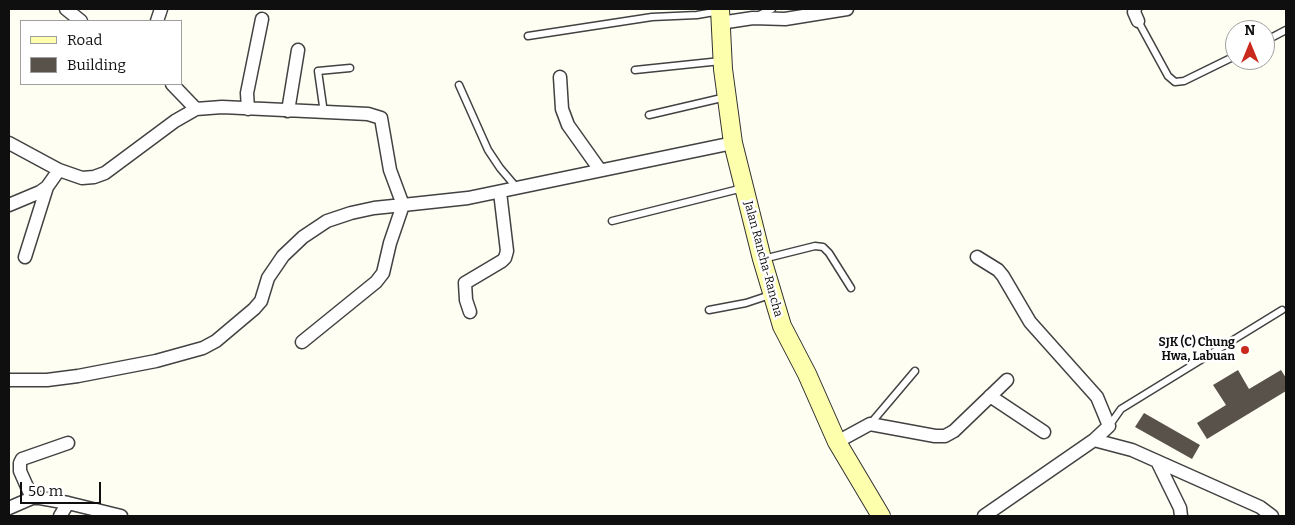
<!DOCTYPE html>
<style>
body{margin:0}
#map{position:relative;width:1295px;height:525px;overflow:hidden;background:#fffef2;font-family:Bitter,serif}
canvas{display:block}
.frame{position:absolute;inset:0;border:10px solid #0f0f0f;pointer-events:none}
.legend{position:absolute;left:20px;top:20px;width:162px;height:65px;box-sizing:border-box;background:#fff;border:1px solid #9f9f9f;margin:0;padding:6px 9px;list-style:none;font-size:15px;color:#0f0f0f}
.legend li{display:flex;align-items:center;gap:10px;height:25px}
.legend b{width:25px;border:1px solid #9f9f9f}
.north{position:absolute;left:1225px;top:20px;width:50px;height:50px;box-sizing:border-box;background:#fff;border:1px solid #9f9f9f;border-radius:50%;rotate:0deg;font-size:14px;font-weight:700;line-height:20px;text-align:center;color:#0f0f0f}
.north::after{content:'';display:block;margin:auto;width:18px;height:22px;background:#ca2a1d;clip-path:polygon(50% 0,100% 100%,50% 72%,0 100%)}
.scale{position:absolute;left:20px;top:482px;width:81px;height:22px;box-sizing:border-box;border:2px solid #0f0f0f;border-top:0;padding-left:6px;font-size:15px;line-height:18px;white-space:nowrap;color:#0f0f0f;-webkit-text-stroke:4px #fff;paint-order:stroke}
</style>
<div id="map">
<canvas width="1295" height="525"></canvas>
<div class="frame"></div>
<ul class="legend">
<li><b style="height:6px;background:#feffad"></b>Road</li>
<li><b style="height:14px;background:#59524b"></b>Building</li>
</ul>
<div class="north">N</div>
<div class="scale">50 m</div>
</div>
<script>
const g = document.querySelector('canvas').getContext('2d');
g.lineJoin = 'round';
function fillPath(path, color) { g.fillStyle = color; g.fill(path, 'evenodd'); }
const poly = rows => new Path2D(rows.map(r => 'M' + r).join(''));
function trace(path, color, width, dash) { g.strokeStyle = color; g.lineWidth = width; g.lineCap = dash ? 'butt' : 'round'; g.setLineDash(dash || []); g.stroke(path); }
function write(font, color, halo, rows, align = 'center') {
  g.font = font + ' Bitter,serif'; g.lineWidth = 5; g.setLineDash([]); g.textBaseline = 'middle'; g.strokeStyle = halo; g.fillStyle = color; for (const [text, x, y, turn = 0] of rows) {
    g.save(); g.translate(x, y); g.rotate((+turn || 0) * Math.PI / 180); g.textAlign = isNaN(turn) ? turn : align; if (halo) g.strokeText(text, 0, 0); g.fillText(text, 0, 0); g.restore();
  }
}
const building = poly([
 [1238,370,1249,389,1281,370,1286,378,1286,391,1207,439,1197,423,1226,405,1213,385],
 [1144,413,1200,445,1192,459,1135,427]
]);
const lane = poly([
 [759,15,772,9],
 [1138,21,1168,76,1175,82,1184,81,1235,56],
 [528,36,652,17,697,15,720,11],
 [1265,41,1286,30],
 [635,70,721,61],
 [459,85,488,150,500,168,517,188],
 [324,113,318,71,350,68],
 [649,115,726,97],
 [612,221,743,188],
 [763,259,815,246,823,247,829,253,851,288],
 [709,310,746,303,770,295],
 [871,423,915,371],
 [1109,426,1121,409,1282,310]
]);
const street = poly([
 [66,9,81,21],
 [1135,9,1134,12,1138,21],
 [157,21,161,9],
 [720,23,753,18,785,19,847,9],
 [560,77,562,109,568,125,600,170],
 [172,84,196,109],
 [248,109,247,93,262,19],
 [288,111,298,50],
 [9,143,59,170,82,178,94,177,105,173,175,121,196,109,222,107,368,114,381,118,390,170,403,205,468,198,733,143],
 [9,205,40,192,47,187,59,170],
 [25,257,47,187],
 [977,257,998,270,1003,276,1030,322,1097,397,1109,426,1094,440],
 [470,312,466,300,465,283,502,261,505,258,507,251,500,192],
 [9,380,47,380,78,376,156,361,203,348,216,341,254,309,261,301,268,278,283,256,303,237,327,221,351,213,374,208,403,205,390,243,383,273,376,282,302,342],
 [990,396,1044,432],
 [837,442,870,424,935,436,945,436,954,431,1007,380],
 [1157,461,1180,508,1181,516],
 [32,498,20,471,20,463,22,459,68,443],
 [9,508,32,498,40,498,68,503,121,516],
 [60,516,68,503],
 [984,516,1094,440,1132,450,1260,507,1272,516]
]);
const secondary = poly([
 [720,9,723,69,733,143,762,259,782,326,807,374,837,442,881,516]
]);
const markers = [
 [1245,350,5,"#ca2a1d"]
];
const streetNames = [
 ["Jalan Rancha-Rancha",763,259,75]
];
const poiNames = [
 ["SJK (C) Chung",1235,343],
 ["Hwa, Labuan",1235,357]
];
fillPath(building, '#59524b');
trace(lane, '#424242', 9);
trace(street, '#424242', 15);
trace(secondary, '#313131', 20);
trace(lane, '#fff', 6);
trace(street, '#fff', 12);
trace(secondary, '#feffad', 18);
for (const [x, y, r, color] of markers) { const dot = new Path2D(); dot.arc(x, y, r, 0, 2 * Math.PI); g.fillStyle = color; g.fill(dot); trace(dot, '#fff', 2); }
write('12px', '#0f0f0f', '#fff', streetNames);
write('bold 12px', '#0f0f0f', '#fff', poiNames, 'right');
</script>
